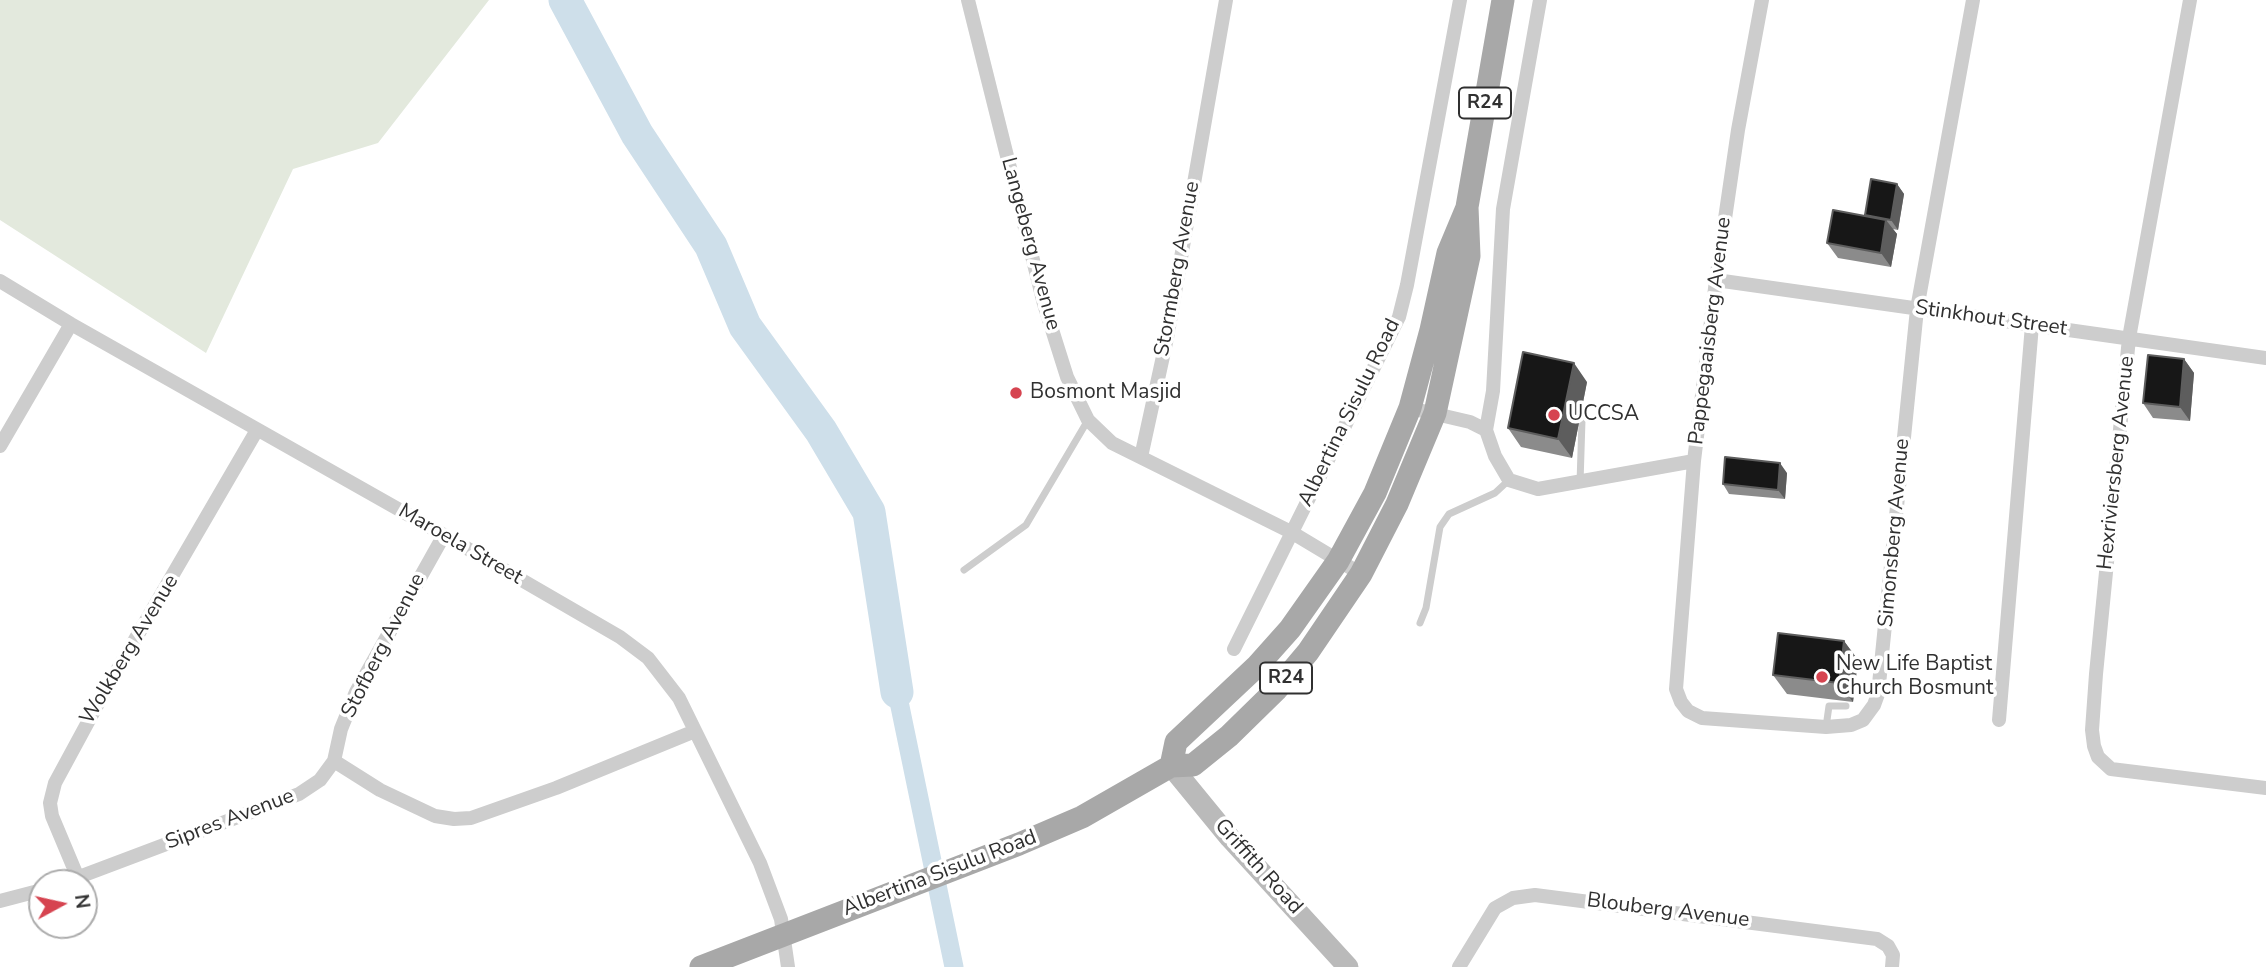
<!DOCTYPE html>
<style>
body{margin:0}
#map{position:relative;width:2266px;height:967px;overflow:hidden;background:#fff;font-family:"Nunito Sans",sans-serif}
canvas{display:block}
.north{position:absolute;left:28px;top:869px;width:70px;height:70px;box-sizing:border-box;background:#fff;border:2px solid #acacac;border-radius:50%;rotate:82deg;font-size:19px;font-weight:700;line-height:28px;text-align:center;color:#303030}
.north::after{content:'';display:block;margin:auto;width:24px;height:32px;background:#d64450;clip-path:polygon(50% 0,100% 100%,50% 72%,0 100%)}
</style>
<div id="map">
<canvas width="2266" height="967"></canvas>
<div class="north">N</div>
</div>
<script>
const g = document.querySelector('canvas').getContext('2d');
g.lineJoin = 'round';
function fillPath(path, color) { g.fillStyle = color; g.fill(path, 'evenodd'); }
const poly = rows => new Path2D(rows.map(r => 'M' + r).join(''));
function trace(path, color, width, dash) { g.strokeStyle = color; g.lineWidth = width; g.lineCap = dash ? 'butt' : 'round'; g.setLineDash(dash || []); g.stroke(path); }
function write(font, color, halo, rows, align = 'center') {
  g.font = font + ' "Nunito Sans",sans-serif'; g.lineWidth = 7; g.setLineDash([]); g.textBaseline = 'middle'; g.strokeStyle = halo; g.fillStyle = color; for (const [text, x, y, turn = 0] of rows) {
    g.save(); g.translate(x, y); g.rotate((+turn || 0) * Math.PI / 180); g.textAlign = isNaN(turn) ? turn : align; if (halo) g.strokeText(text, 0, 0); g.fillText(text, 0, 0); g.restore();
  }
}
const green = poly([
 [0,0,489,0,378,143,293,169,206,353,0,220]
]);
const canal = poly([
 [897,692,954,967]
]);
const river = poly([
 [565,0,637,134,711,246,745,326,821,431,869,512,897,692]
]);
const lane = poly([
 [1580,483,1582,420],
 [964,570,1026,525,1088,420],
 [1420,623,1426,608,1440,527,1449,514,1495,493,1509,480],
 [1826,727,1829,706,1846,706]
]);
const street = poly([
 [968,0,1044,304,1067,377,1088,420,1112,443,1291,532,1361,574],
 [1540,0,1503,209,1493,391,1486,430,1495,456,1509,480,1538,489,1694,461],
 [1762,0,1738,130,1716,280,1694,461,1676,689,1681,702,1688,711,1702,718,1826,727,1851,725,1863,720,1874,705,1878,694,1917,309,1973,0],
 [2190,0,2129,338,2096,674,2092,730,2094,746,2098,757,2111,769,2266,788],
 [1716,280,2266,358],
 [0,281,71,324,444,535,620,637,648,658,679,698,760,863,781,919,788,967],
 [1410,408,1470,422,1486,430],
 [0,446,71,324],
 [1141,457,1167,338,1226,0],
 [1234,649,1399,317,1407,285,1460,0],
 [1999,720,2032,325],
 [334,761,380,790,435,816,454,819,471,818,556,788,695,731],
 [78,878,52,816,50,803,55,783,101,698,257,430],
 [63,883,299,794,320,780,334,761,341,729,356,692,444,535],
 [0,901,42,890],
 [1459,967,1495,908,1513,898,1535,895,1877,939,1888,946,1893,955,1892,967]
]);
const secondary = poly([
 [1171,766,1230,838,1348,967]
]);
const primary = poly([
 [1171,766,1176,742,1257,666,1290,629,1338,561,1375,493,1410,408,1431,330,1448,253,1466,210],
 [701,967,1019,844,1082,817,1171,766,1193,765,1229,736,1276,690,1308,652,1361,574,1397,504,1435,413,1469,256,1467,207,1503,0]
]);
const wall = poly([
 [1897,184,1904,194,1898,230,1893,229,1897,234,1891,267,1838,258,1827,243,1865,216],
 [2184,359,2194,373,2190,421,2153,418,2143,403],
 [1587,382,1572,458,1521,447,1508,428],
 [1787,473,1785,499,1729,494,1723,484],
 [1844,641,1858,660,1853,702,1787,694,1773,675]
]);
const shadedWall = poly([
 [1897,184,1904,194,1898,230,1891,220],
 [1886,220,1897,234,1891,267,1881,253],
 [2184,359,2194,373,2190,421,2180,407],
 [1574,363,1587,382,1572,458,1558,439],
 [1780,463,1787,473,1785,499,1778,490],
 [1844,641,1858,660,1853,702,1839,683]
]);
const building = poly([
 [1871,179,1897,184,1891,220,1865,215,1871,179],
 [1833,210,1886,220,1881,253,1827,243,1833,210],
 [1523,352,1574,363,1558,439,1508,428,1523,352],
 [2148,355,2184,359,2180,407,2143,403,2148,355],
 [1725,457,1780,463,1778,490,1723,484,1725,457],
 [1778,633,1844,641,1839,683,1773,675,1778,633]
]);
const markers = [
 [1016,393,7,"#d64450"],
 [1554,415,7,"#d64450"],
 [1822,677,7,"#d64450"]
];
const shields = [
 [1485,103,52],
 [1286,678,52]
];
const shieldNames = [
 ["R24",1485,103],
 ["R24",1286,678]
];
const streetNames = [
 ["Langeberg Avenue",1030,244,75],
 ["Stormberg Avenue",1178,269,-80],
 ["Stinkhout Street",1991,319,8],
 ["Pappegaaisberg Avenue",1711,331,-83],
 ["Albertina Sisulu Road",1350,413,-64],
 ["Hexriviersberg Avenue",2117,463,-84],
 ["Simonsberg Avenue",1895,533,-85],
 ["Maroela Street",460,545,30],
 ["Stofberg Avenue",384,646,-63],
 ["Wolkberg Avenue",130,650,-59],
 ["Sipres Avenue",230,820,-21],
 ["Griffith Road",1258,867,48],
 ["Albertina Sisulu Road",940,874,-21],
 ["Blouberg Avenue",1668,911,7]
];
const poiNames = [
 ["Bosmont Masjid",1030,393],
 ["UCCSA",1568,415],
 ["New Life Baptist",1836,665],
 ["Church Bosmunt",1836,689]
];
fillPath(green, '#e3e9dd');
trace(canal, '#cedfea', 19);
trace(river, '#cedfea', 33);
trace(lane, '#cdcdcd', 7);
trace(street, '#cdcdcd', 14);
trace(secondary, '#bababa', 21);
trace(primary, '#a8a8a8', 23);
fillPath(wall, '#8b8b8b');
fillPath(shadedWall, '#5d5d5d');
fillPath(building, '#171717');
trace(building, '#5d5d5d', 2);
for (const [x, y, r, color] of markers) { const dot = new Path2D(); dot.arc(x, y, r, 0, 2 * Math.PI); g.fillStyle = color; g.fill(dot); trace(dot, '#fff', 2.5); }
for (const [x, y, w] of shields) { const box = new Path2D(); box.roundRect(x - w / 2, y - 15.5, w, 31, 5); g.fillStyle = '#fff'; g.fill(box); trace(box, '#303030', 2); }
write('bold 19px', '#303030', null, shieldNames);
write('21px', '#303030', '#fff', streetNames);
write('21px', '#303030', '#fff', poiNames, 'left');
</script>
